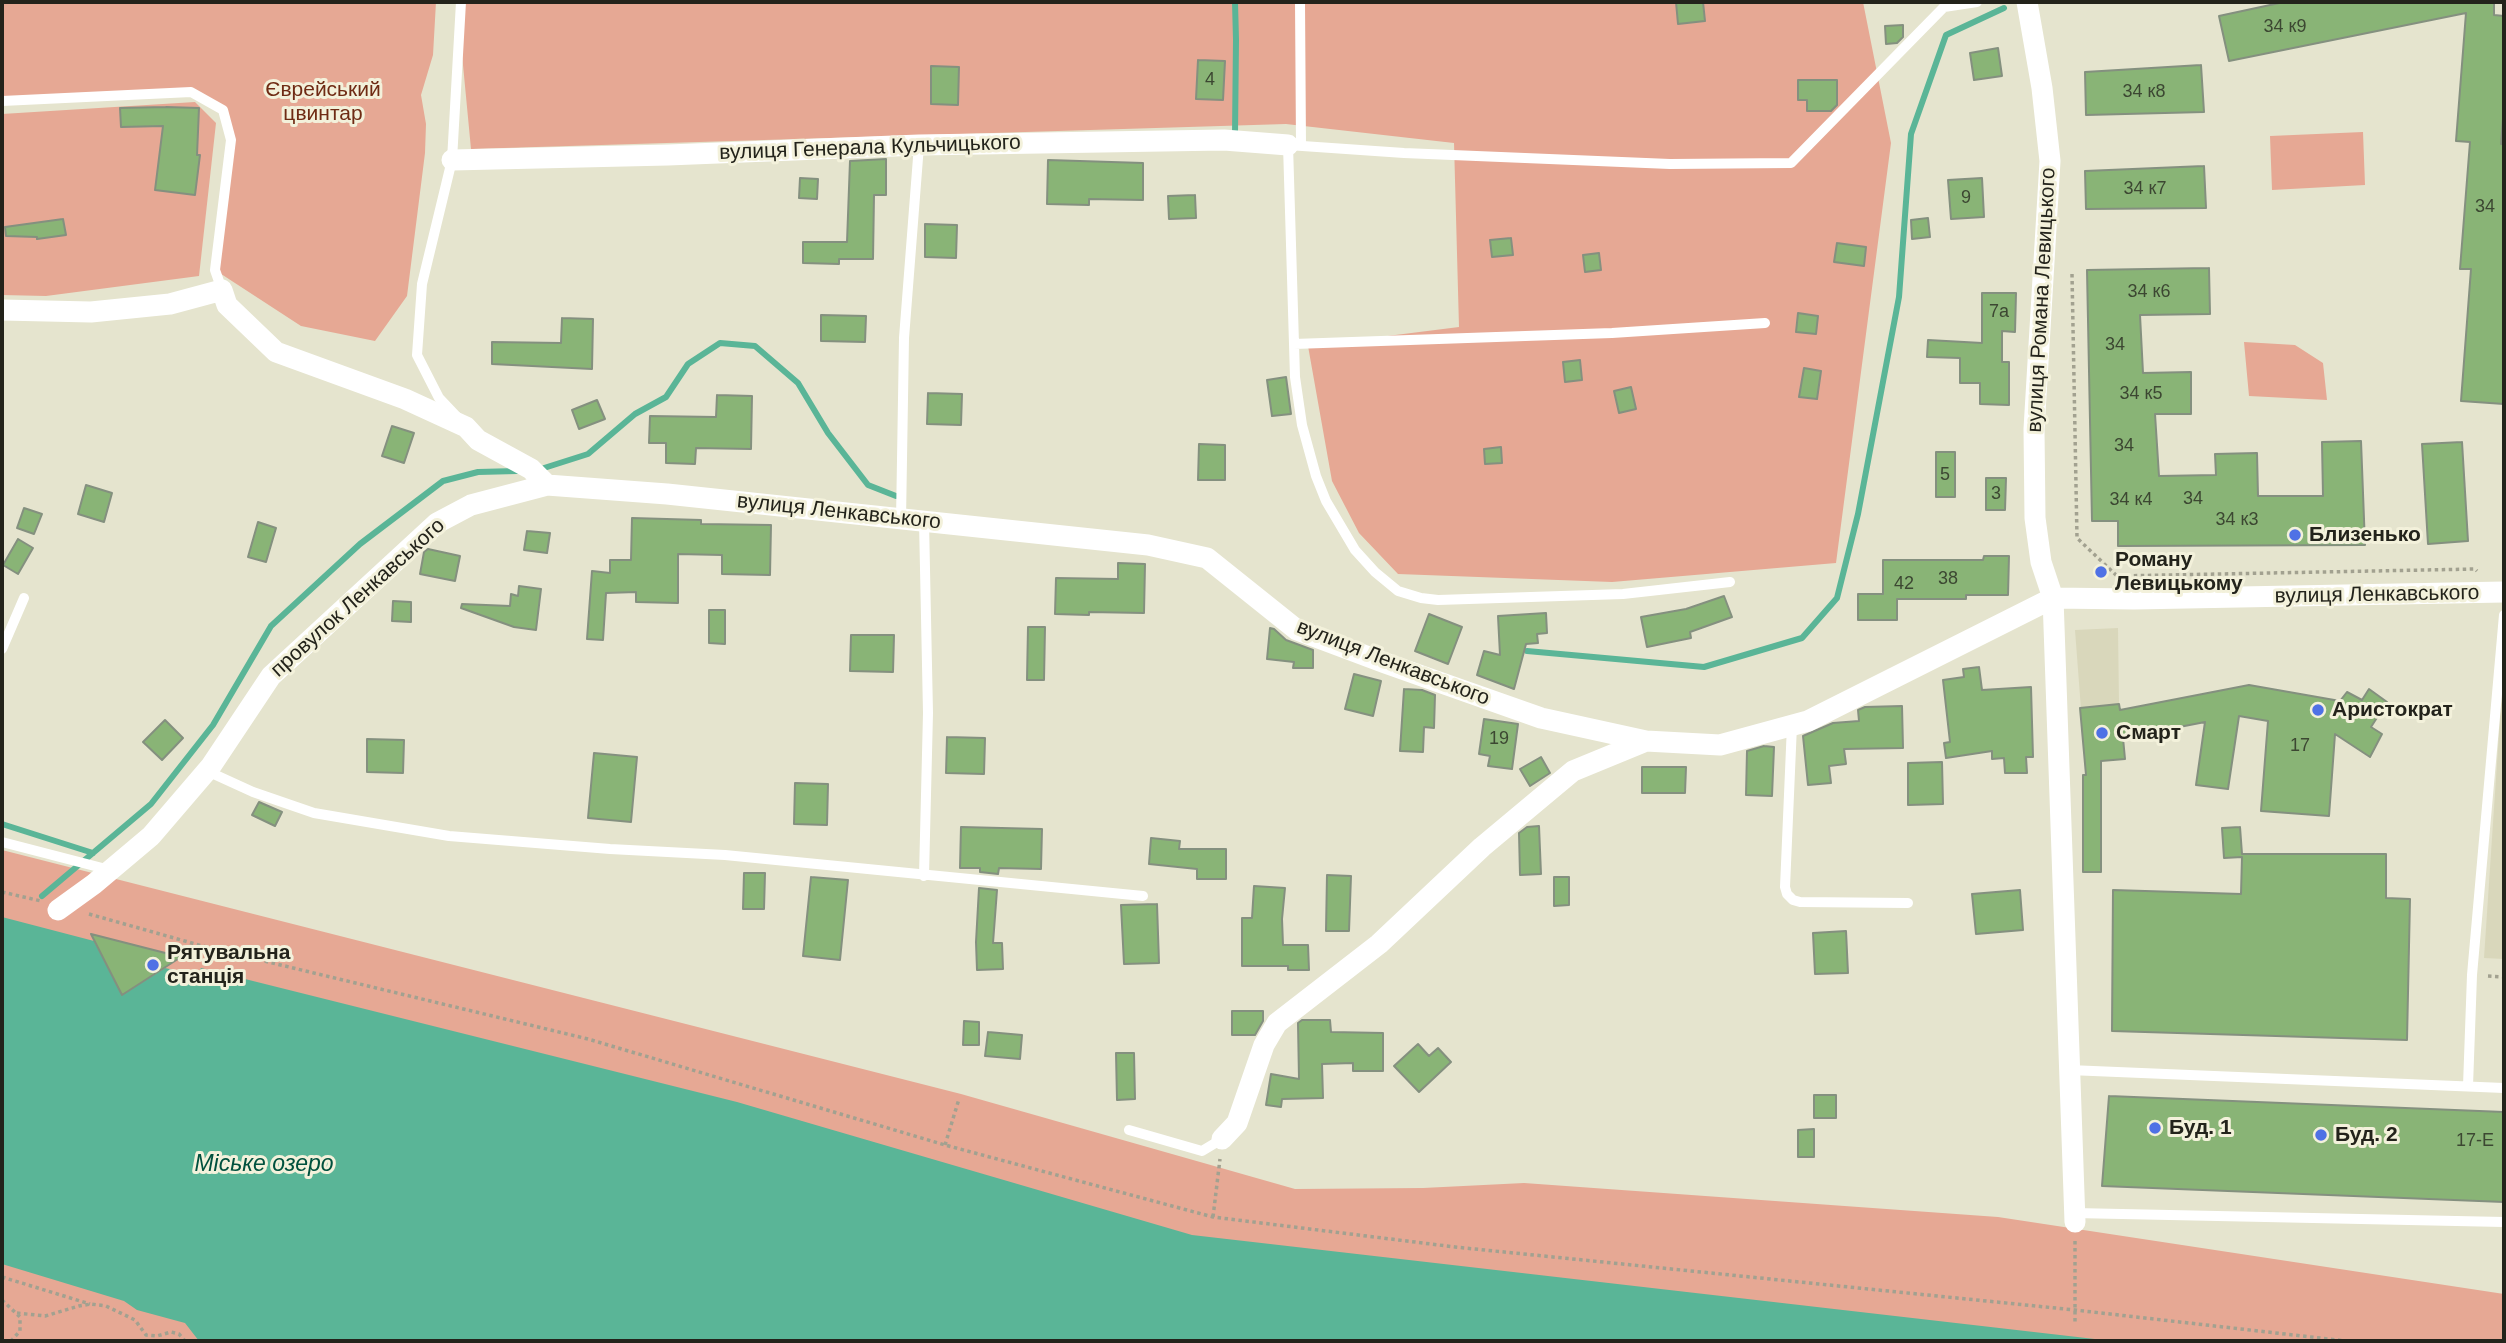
<!DOCTYPE html>
<meta charset="utf-8">
<style>
body{margin:0}
#map{position:relative;width:2506px;height:1343px;overflow:hidden;background:#e5e4ce;font-family:Helvetica,sans-serif}
canvas{display:block}
.frame{position:absolute;inset:0;border:4px solid #23231b;pointer-events:none}
</style>
<div id="map">
<canvas width="2506" height="1343"></canvas>
<div class="frame"></div>
</div>
<script>
const g = document.querySelector('canvas').getContext('2d');
g.lineJoin = 'round';
function fillPath(path, color) { g.fillStyle = color; g.fill(path, 'evenodd'); }
const poly = rows => new Path2D(rows.map(r => 'M' + r).join(''));
function trace(path, color, width, dash) { g.strokeStyle = color; g.lineWidth = width; g.lineCap = dash ? 'butt' : 'round'; g.setLineDash(dash || []); g.stroke(path); }
function write(font, color, halo, rows, align = 'center') {
  g.font = font + ' Helvetica,sans-serif'; g.lineWidth = 6; g.setLineDash([]); g.textBaseline = 'middle'; g.strokeStyle = halo; g.fillStyle = color; for (const [text, x, y, turn = 0] of rows) {
    g.save(); g.translate(x, y); g.rotate((+turn || 0) * Math.PI / 180); g.textAlign = isNaN(turn) ? turn : align; if (halo) g.strokeText(text, 0, 0); g.fillText(text, 0, 0); g.restore();
  }
}
const built = poly([
 [2118,628,2119,704,2125,759,2085,762,2075,630],
 [2504,658,2504,959,2484,958]
]);
const green = poly([
 [2,2,436,2,433,55,421,95,426,124,425,153,407,296,375,341,301,326,215,270,231,140,223,109,191,92,2,101],
 [457,2,1863,2,1891,143,1836,563,1612,582,1398,574,1359,533,1332,481,1308,346,1459,327,1454,143,1286,124,471,149],
 [195,102,216,123,199,276,46,296,2,295,2,114],
 [2363,132,2365,185,2272,190,2270,136],
 [2244,342,2295,345,2323,363,2327,400,2249,396],
 [2,850,961,1094,1295,1189,1423,1188,1524,1183,1998,1217,2504,1294,2504,1341,2,1341]
]);
const water = poly([
 [2,917,94,941,122,995,165,968,197,975,201,968,737,1102,1192,1235,2112,1341,199,1341,185,1323,137,1310,124,1301,2,1264]
]);
const stream = poly([
 [1235,134,1236,40,1235,2],
 [544,468,588,454,635,414,666,397,688,364,720,343,755,346,798,383,828,433,868,485,896,496],
 [1527,651,1704,667,1802,638,1837,598,1858,514,1899,297,1911,134,1946,35,2004,8],
 [2,824,93,853],
 [42,896,151,804,213,725,271,626,360,544,443,481,478,472,517,471]
]);
const building = poly([
 [1676,2,1703,2,1705,21,1678,24,1676,2],
 [2284,2,2494,2,2494,15,2504,16,2504,106,2501,144,2504,144,2504,404,2461,401,2471,269,2460,269,2470,142,2456,141,2466,13,2229,61,2219,16,2284,2],
 [1903,25,1903,37,1897,43,1886,44,1885,26,1903,25],
 [1998,48,2002,76,1974,80,1970,53,1998,48],
 [1198,60,1225,61,1223,100,1196,99,1198,60],
 [2201,65,2204,112,2086,115,2085,72,2201,65],
 [931,66,959,67,958,105,931,104,931,66],
 [1798,80,1837,80,1837,105,1831,111,1807,111,1807,100,1798,100,1798,80],
 [166,107,199,108,197,155,200,155,195,195,155,190,163,126,121,127,120,108,166,107],
 [886,159,886,195,874,195,873,259,839,259,839,264,803,263,803,242,847,242,850,161,886,159],
 [1048,160,1143,163,1143,200,1089,199,1089,205,1047,204,1048,160],
 [2204,166,2206,208,2086,209,2085,171,2204,166],
 [800,178,818,179,817,199,799,198,800,178],
 [1982,178,1984,217,1951,219,1948,180,1982,178],
 [1195,195,1196,218,1169,219,1168,196,1195,195],
 [1928,218,1930,237,1912,239,1911,220,1928,218],
 [63,219,66,235,37,239,37,237,6,236,5,227,63,219],
 [925,224,957,225,956,258,925,257,925,224],
 [1511,238,1513,255,1492,257,1490,240,1511,238],
 [1837,243,1866,247,1864,266,1834,262,1837,243],
 [1599,253,1601,270,1585,272,1583,255,1599,253],
 [2209,268,2210,314,2140,315,2143,373,2191,372,2191,414,2155,414,2159,476,2216,475,2215,454,2257,453,2258,496,2323,496,2322,442,2361,441,2365,545,2118,546,2118,521,2092,521,2087,270,2209,268],
 [1982,293,2016,293,2015,332,2002,331,2002,362,2009,362,2009,405,1980,404,1980,383,1960,383,1960,358,1927,357,1928,340,1982,343,1982,293],
 [1798,313,1818,316,1816,334,1796,332,1798,313],
 [821,315,866,316,865,342,821,341,821,315],
 [562,318,593,319,592,369,492,364,492,342,561,343,562,318],
 [1580,360,1582,380,1565,382,1563,362,1580,360],
 [1804,368,1821,371,1817,399,1799,397,1804,368],
 [1286,377,1291,414,1272,416,1267,380,1286,377],
 [1631,387,1636,409,1619,413,1614,391,1631,387],
 [928,393,962,394,961,425,927,424,928,393],
 [717,395,752,396,751,449,696,448,695,464,666,463,666,443,649,443,650,416,716,417,717,395],
 [597,400,605,419,579,429,572,410,597,400],
 [392,426,414,433,404,463,382,456,392,426],
 [2462,442,2468,541,2428,544,2422,444,2462,442],
 [1199,444,1225,445,1225,480,1198,480,1199,444],
 [1501,447,1502,463,1485,464,1484,449,1501,447],
 [1936,452,1955,452,1955,497,1936,497,1936,452],
 [1986,478,2006,478,2005,510,1986,510,1986,478],
 [86,485,112,493,104,522,78,514,86,485],
 [24,508,42,514,34,534,17,528,24,508],
 [632,518,701,520,701,524,771,525,770,575,722,574,722,555,678,554,678,603,636,602,636,592,606,593,603,640,587,639,592,571,610,573,610,560,631,560,632,518],
 [258,522,276,528,266,562,248,557,258,522],
 [527,531,550,533,547,553,524,550,527,531],
 [18,539,33,548,18,574,3,565,18,539],
 [428,549,460,556,455,581,420,574,424,552,428,549],
 [1984,556,2009,556,2008,595,1966,595,1966,599,1897,599,1897,620,1858,620,1858,594,1883,594,1883,560,1983,560,1984,556],
 [1118,563,1145,564,1144,613,1089,612,1089,615,1055,614,1056,578,1118,579,1118,563],
 [519,586,541,589,536,630,514,627,461,608,462,604,510,606,511,594,518,596,519,586],
 [1724,596,1732,617,1690,632,1691,638,1647,647,1641,617,1686,609,1724,596],
 [393,601,411,602,411,622,392,621,393,601],
 [709,610,725,610,725,644,709,643,709,610],
 [1546,613,1547,633,1537,634,1538,643,1526,644,1514,689,1477,675,1484,651,1500,655,1498,616,1546,613],
 [1429,614,1462,627,1448,664,1415,651,1429,614],
 [1028,627,1045,627,1044,680,1027,680,1028,627],
 [1270,628,1274,629,1286,640,1313,650,1313,668,1293,668,1294,662,1267,659,1270,628],
 [851,635,894,635,893,672,850,671,851,635],
 [1979,667,1982,690,2031,687,2033,757,2026,757,2027,773,2005,773,2004,758,1992,759,1992,751,1946,758,1944,743,1950,742,1943,680,1964,677,1963,669,1979,667],
 [1354,674,1381,681,1373,716,1345,709,1354,674],
 [2249,685,2340,701,2347,692,2362,700,2369,689,2387,702,2371,727,2382,734,2370,757,2335,734,2329,816,2261,811,2268,721,2239,716,2228,789,2196,785,2205,722,2123,738,2125,759,2101,761,2101,872,2083,872,2083,775,2086,775,2080,708,2119,704,2120,710,2249,685],
 [1404,689,1422,690,1435,695,1434,728,1424,727,1423,752,1400,751,1404,689],
 [1902,706,1903,748,1844,749,1846,764,1829,766,1831,783,1808,785,1803,736,1833,723,1859,721,1858,710,1865,707,1902,706],
 [1484,719,1518,724,1512,769,1488,766,1490,756,1479,754,1484,719],
 [165,720,183,738,162,760,143,742,165,720],
 [947,737,985,738,984,774,946,773,947,737],
 [367,739,404,740,403,773,367,772,367,739],
 [1764,746,1774,747,1772,796,1746,795,1747,751,1764,746],
 [594,753,637,757,631,822,588,818,594,753],
 [1541,757,1550,773,1530,786,1520,769,1541,757],
 [1942,762,1943,804,1908,805,1908,763,1942,762],
 [1642,767,1686,767,1685,793,1642,793,1642,767],
 [795,783,828,784,827,825,794,824,795,783],
 [259,802,282,812,275,826,252,815,259,802],
 [1539,826,1541,874,1520,875,1519,833,1527,827,1539,826],
 [961,827,1042,829,1041,869,999,868,998,874,980,872,980,868,960,868,961,827],
 [2240,827,2242,854,2386,854,2386,898,2410,899,2407,1040,2112,1031,2113,890,2241,894,2242,857,2224,858,2222,828,2240,827],
 [1151,838,1180,841,1179,849,1226,849,1226,879,1197,879,1197,869,1149,864,1151,838],
 [744,873,765,873,764,909,743,909,744,873],
 [1327,875,1351,876,1349,931,1326,931,1327,875],
 [811,877,848,880,840,960,803,956,811,877],
 [1554,877,1569,877,1569,905,1554,906,1554,877],
 [1254,886,1285,888,1282,919,1283,945,1308,945,1309,970,1288,970,1288,966,1242,966,1242,918,1252,918,1254,886],
 [979,888,997,890,993,943,1002,943,1003,969,977,970,976,942,979,888],
 [2020,890,2023,930,1976,934,1972,894,2020,890],
 [1157,904,1159,963,1124,964,1121,905,1157,904],
 [1846,931,1848,973,1815,974,1813,933,1846,931],
 [91,934,181,957,122,995,91,934],
 [1232,1011,1263,1011,1263,1021,1255,1035,1232,1035,1232,1011],
 [1302,1020,1330,1020,1331,1032,1383,1033,1383,1071,1353,1071,1353,1063,1322,1064,1323,1098,1282,1099,1281,1107,1266,1105,1271,1074,1299,1079,1298,1023,1302,1020],
 [964,1021,979,1022,979,1045,963,1045,964,1021],
 [988,1032,1022,1035,1020,1059,985,1056,988,1032],
 [1418,1044,1429,1056,1438,1048,1451,1062,1419,1092,1394,1066,1418,1044],
 [1116,1053,1134,1053,1135,1099,1117,1100,1116,1053],
 [1814,1095,1836,1095,1836,1118,1814,1118,1814,1095],
 [2109,1096,2504,1112,2504,1202,2102,1186,2109,1096],
 [1814,1129,1814,1157,1798,1157,1798,1130,1814,1129]
]);
const path = poly([
 [2072,274,2077,538,2117,576,2475,569,2477,571],
 [2,892,41,901],
 [89,914,206,947,588,1039,945,1145,1213,1217,1455,1247,2075,1310,2346,1341],
 [2488,976,2504,977],
 [945,1145,959,1099],
 [1213,1217,1220,1159],
 [2075,1241,2075,1322],
 [2,1277,90,1304],
 [2,1300,20,1317,20,1331,11,1341],
 [17,1313,45,1316,79,1306,91,1304,106,1306,135,1320,146,1335,157,1336,171,1332,179,1334,185,1341]
]);
const service = poly([
 [1300,2,1301,145],
 [2,101,191,92,223,110,231,140,215,270,222,290],
 [1294,344,1612,333,1765,323],
 [457,417,439,398,417,355,422,284,452,160,461,2],
 [901,520,904,338,919,145],
 [1730,582,1623,594,1438,600,1421,598,1398,591,1375,572,1355,550,1326,501,1316,476,1302,425,1295,377,1288,145,1404,153,1670,164,1791,163,1944,7,1977,2],
 [2,649,24,598],
 [1792,725,1785,887,1787,894,1793,900,1800,902,1908,903],
 [207,771,253,792,314,813,449,836,610,849,725,855,1143,896],
 [2,842,110,870],
 [924,876,928,713,924,521],
 [2069,1070,2504,1088],
 [2468,1086,2472,975,2504,615],
 [1129,1130,1202,1151,1222,1139],
 [2074,1213,2504,1222]
]);
const minor = poly([
 [2027,2,2042,88,2050,161,2034,429,2035,518,2041,562,2053,598,2075,1222],
 [452,160,668,155,919,145,1224,140,1288,145],
 [2,310,91,312,170,304,222,290,227,305,276,352,405,399,466,427,478,440,531,469,547,485],
 [58,910,94,884,151,836,211,766,271,676,437,523,471,505,547,485,667,494,1148,545,1207,558,1297,630,1385,663,1541,718,1646,741,1720,745,1808,721,2053,598,2134,599,2504,592],
 [1222,1139,1237,1123,1264,1045,1277,1023,1379,944,1482,847,1573,771,1646,741]
]);
const markers = [
 [2295,535,7,"#4f71e5"],
 [2101,572,7,"#4f71e5"],
 [2318,710,7,"#4f71e5"],
 [2102,733,7,"#4f71e5"],
 [153,965,7,"#4f71e5"],
 [2155,1128,7,"#4f71e5"],
 [2321,1135,7,"#4f71e5"]
];
const numberNames = [
 ["34 к9",2285,27],
 ["4",1210,80],
 ["34 к8",2144,92],
 ["34 к7",2145,189],
 ["9",1966,198],
 ["34",2485,207],
 ["34 к6",2149,292],
 ["7а",1999,312],
 ["34",2115,345],
 ["34 к5",2141,394],
 ["34",2124,446],
 ["5",1945,475],
 ["3",1996,494],
 ["34",2193,499],
 ["34 к4",2131,500],
 ["34 к3",2237,520],
 ["38",1948,579],
 ["42",1904,584],
 ["19",1499,739],
 ["17",2300,746],
 ["17-Е",2475,1141]
];
const parkNames = [
 ["Єврейський",323,90],
 ["цвинтар",323,114]
];
const streetNames = [
 ["вулиця Генерала Кульчицького",870,148,-2],
 ["вулиця Романа Левицького",2042,300,-87],
 ["вулиця Ленкавського",839,512,6],
 ["вулиця Ленкавського",2377,595,-1],
 ["провулок Ленкавського",358,598,-42],
 ["вулиця Ленкавського",1393,663,21]
];
const poiNames = [
 ["Близенько",2309,535],
 ["Роману",2115,560],
 ["Левицькому",2115,584],
 ["Аристократ",2332,710],
 ["Смарт",2116,733],
 ["Рятувальна",167,953],
 ["станція",167,977],
 ["Буд. 1",2169,1128],
 ["Буд. 2",2335,1135]
];
const waterNames = [
 ["Міське озеро",264,1165]
];
fillPath(built, '#d9d7bb');
fillPath(green, '#e6a894');
fillPath(water, '#5ab597');
trace(stream, '#5ab597', 6);
fillPath(building, '#89b476');
trace(building, '#84907f', 2);
trace(path, '#a2a190', 3.5, [3.5, 3.5]);
trace(service, '#fff', 10);
trace(minor, '#fff', 21);
for (const [x, y, r, color] of markers) { const dot = new Path2D(); dot.arc(x, y, r, 0, 2 * Math.PI); g.fillStyle = color; g.fill(dot); trace(dot, '#f3f1db', 2.5); }
write('18px', '#3c4732', null, numberNames);
write('21px', '#6f2b14', '#f3f1db', parkNames);
write('21px', '#23231b', '#f3f1db', streetNames);
write('bold 21px', '#23231b', '#f3f1db', poiNames, 'left');
write('italic 23px', '#00513e', '#f3f1db', waterNames);
</script>
